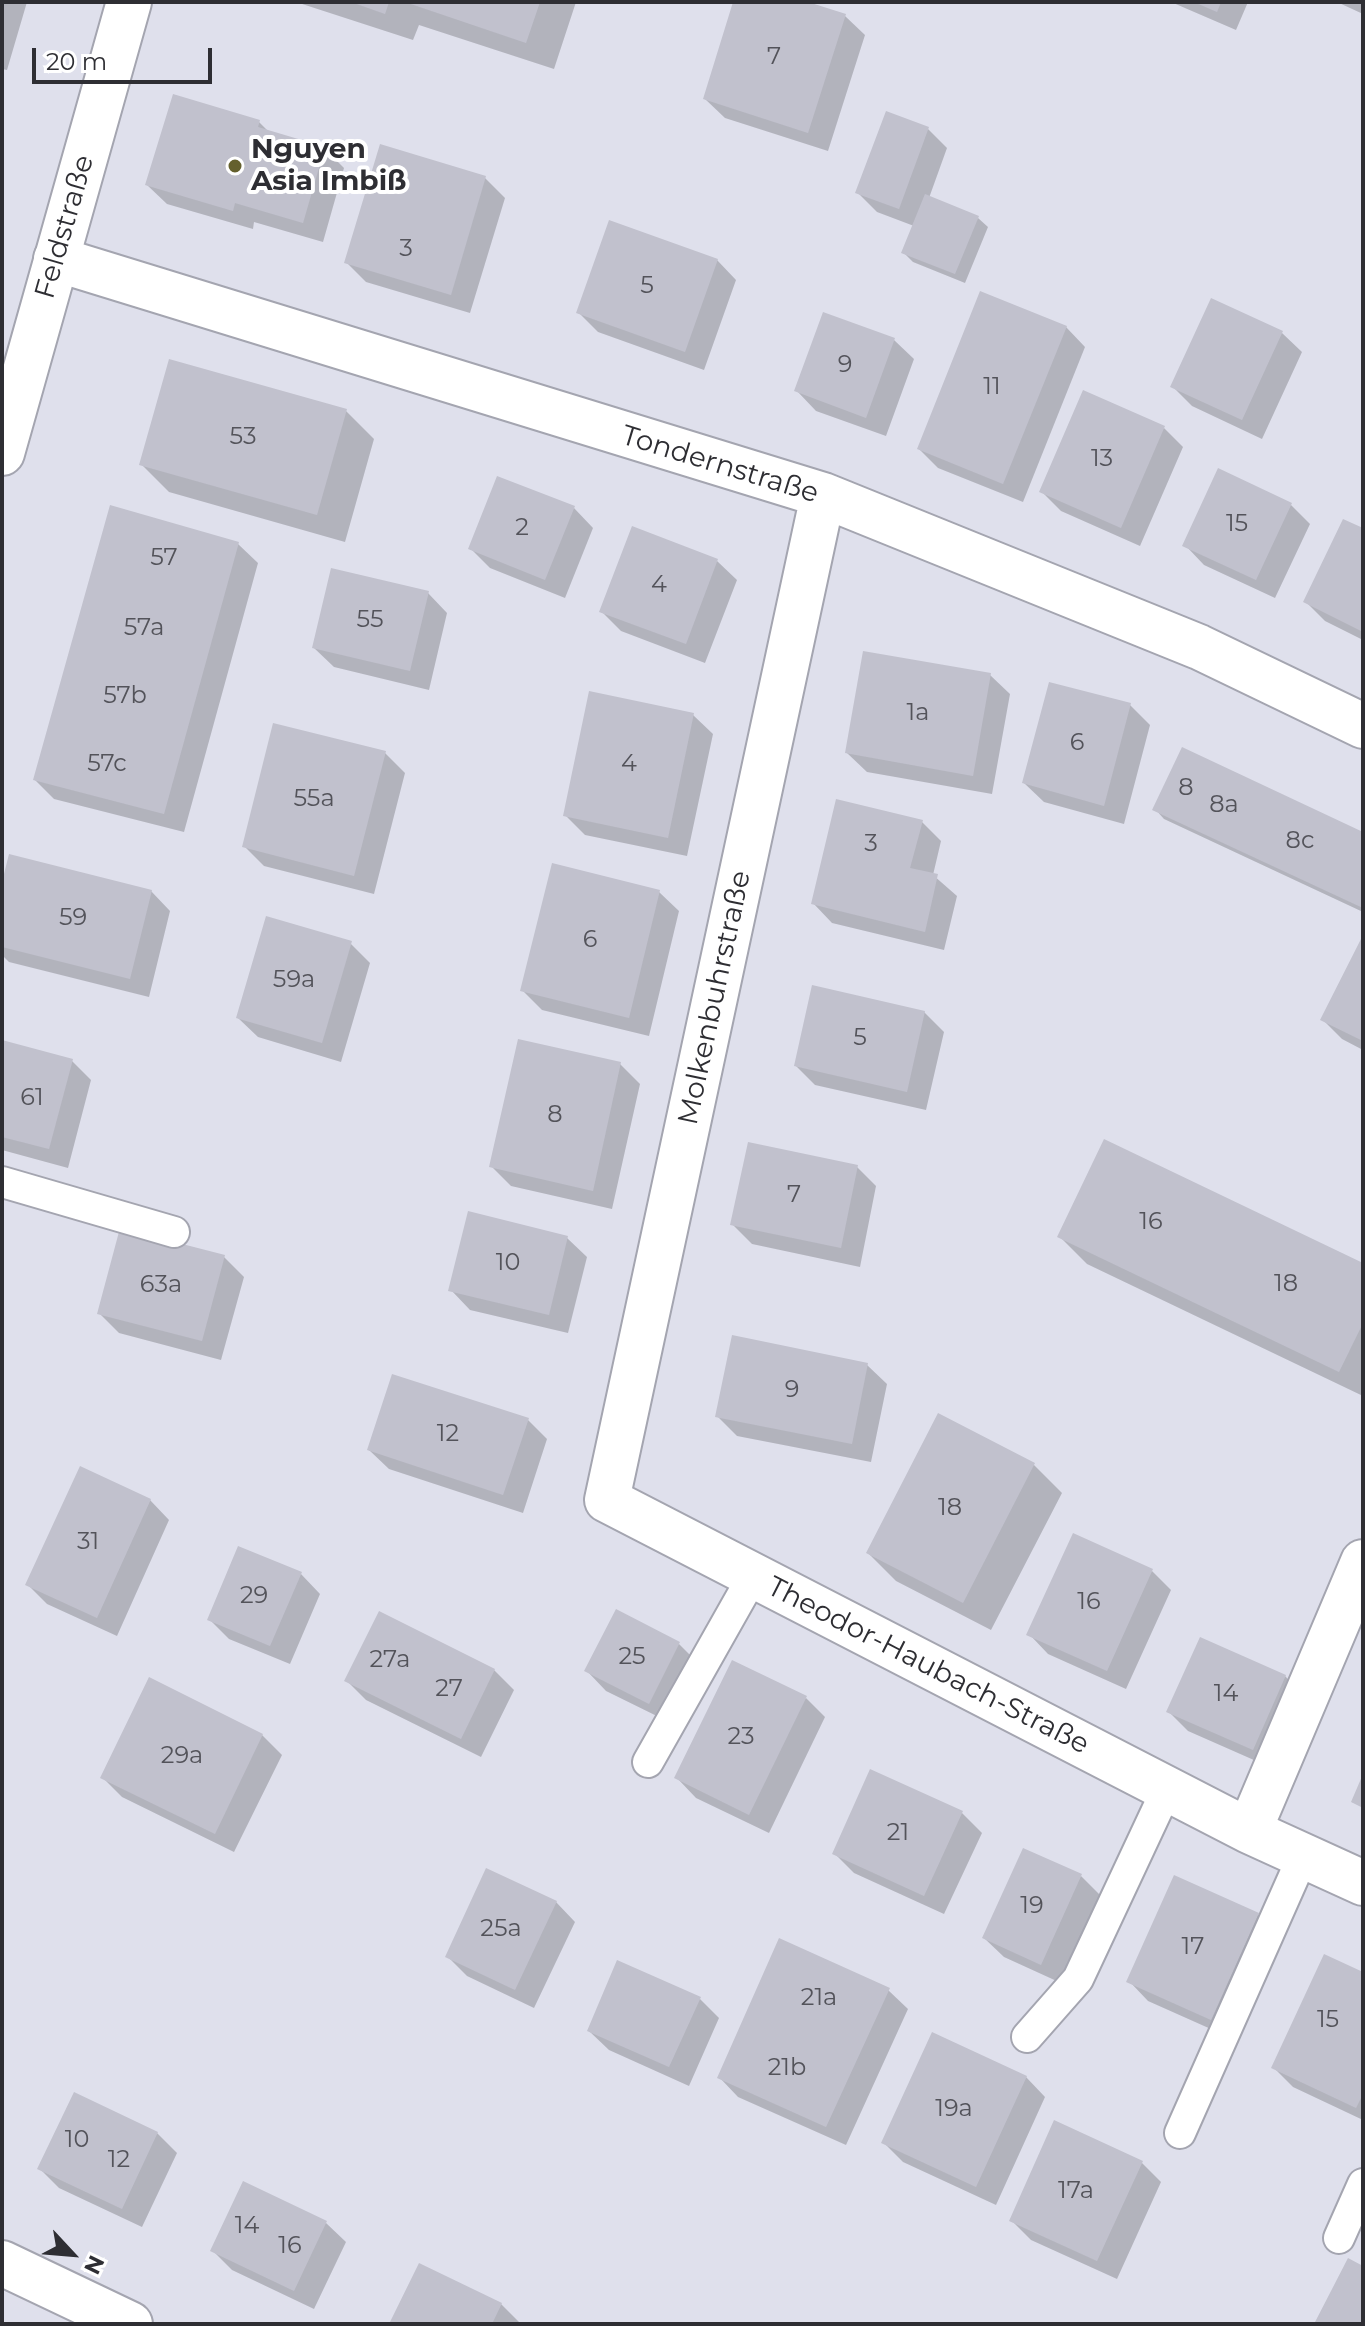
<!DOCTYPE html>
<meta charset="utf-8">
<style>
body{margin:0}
#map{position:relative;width:1365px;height:2326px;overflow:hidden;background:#dfe0ec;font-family:Montserrat,sans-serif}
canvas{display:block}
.frame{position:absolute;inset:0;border:4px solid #2e2e33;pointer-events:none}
.north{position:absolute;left:32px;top:2214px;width:80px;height:80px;-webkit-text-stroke:6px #fff;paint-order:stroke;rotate:116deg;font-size:22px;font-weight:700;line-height:32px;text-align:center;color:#2e2e33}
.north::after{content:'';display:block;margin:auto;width:28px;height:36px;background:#2e2e33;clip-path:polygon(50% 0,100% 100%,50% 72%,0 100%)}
.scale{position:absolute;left:32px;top:48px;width:180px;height:36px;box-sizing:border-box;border:4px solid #2e2e33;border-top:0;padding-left:10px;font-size:24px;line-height:28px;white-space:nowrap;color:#2e2e33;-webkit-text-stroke:6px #fff;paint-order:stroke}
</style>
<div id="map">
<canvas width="1365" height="2326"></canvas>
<div class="frame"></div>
<div class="north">N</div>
<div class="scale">20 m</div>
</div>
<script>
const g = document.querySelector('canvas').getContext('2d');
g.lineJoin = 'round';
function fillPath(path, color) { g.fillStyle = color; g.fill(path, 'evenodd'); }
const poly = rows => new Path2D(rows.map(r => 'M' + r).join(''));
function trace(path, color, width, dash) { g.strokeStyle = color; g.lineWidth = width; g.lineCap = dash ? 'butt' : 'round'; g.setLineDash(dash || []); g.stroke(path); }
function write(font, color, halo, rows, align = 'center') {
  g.font = font + ' Montserrat,sans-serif'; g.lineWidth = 8; g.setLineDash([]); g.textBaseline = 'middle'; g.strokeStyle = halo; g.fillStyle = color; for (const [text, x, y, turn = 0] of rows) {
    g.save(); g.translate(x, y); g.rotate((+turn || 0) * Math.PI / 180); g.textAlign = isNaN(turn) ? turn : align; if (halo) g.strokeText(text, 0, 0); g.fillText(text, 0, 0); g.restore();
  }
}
const shadow = poly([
 [2,2,27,2,7,70,2,69],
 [296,2,576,2,554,69,419,25,413,40],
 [735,2,801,2,845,16,865,35,828,151,725,118,705,99],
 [1171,2,1248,2,1236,30],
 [1337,2,1363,2,1363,14],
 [259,122,270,133,324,148,344,168,323,242,254,222,253,229,167,204,147,185],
 [928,129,947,148,929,198,978,218,988,227,965,283,913,262,903,252,914,226,877,212,858,193],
 [485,178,505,198,470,313,366,282,346,262],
 [717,260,736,280,704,370,598,332,578,312],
 [1212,300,1282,333,1302,352,1262,439,1192,406,1173,387],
 [1066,327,1085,347,1023,502,938,468,919,449],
 [894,340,914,359,886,436,816,411,797,391],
 [346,411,374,439,345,542,169,492,141,464],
 [1164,428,1183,447,1140,546,1061,511,1042,492],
 [1291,505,1310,524,1275,598,1204,565,1185,545],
 [574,508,593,528,565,598,490,568,471,549],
 [1363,531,1363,640,1325,621,1305,601],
 [238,544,258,563,184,832,54,799,35,780],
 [717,561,737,580,705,663,621,631,601,611],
 [428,593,447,613,429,690,334,667,314,648],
 [990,675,1010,694,992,794,867,772,847,753],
 [1130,705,1150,725,1124,824,1044,802,1024,783],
 [693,715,713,734,687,856,585,835,565,815],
 [385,753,405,773,374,894,264,866,244,846],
 [1155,809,1363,834,1363,912,1164,819],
 [922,822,941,841,933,875,957,896,944,950,832,923,813,903],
 [2,890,151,891,170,911,149,997,9,962,2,955],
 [659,892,679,911,649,1036,542,1010,522,990],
 [1363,942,1363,1050,1342,1039,1323,1020],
 [350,943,370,963,341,1062,258,1037,238,1018],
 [924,1012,944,1032,926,1110,815,1085,796,1066],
 [2,1042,72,1061,91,1080,68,1168,2,1150],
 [620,1064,640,1084,612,1209,511,1186,492,1167],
 [857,1167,876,1186,860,1267,752,1244,733,1225],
 [1059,1236,1363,1265,1363,1396,1087,1264],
 [567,1238,587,1257,568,1333,470,1310,451,1290],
 [224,1257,244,1277,221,1360,119,1333,100,1314],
 [867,1365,887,1384,871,1462,737,1436,717,1416],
 [938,1415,1034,1465,1062,1493,991,1630,896,1581,868,1553],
 [528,1420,547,1439,523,1513,389,1469,369,1450],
 [150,1500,169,1520,117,1636,47,1604,28,1585],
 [1152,1571,1171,1590,1126,1689,1048,1654,1029,1634],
 [301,1574,320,1594,290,1664,229,1639,210,1620],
 [679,1644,698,1663,669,1722,606,1691,587,1671],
 [494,1670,514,1690,481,1757,366,1700,346,1680],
 [1285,1676,1304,1696,1272,1768,1188,1731,1169,1712],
 [806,1698,825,1717,769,1833,696,1798,677,1778],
 [262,1735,282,1755,234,1852,122,1797,103,1778],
 [871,1772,962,1813,982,1833,944,1914,854,1873,835,1854],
 [1081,1876,1100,1895,1061,1983,1004,1957,984,1938],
 [556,1902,575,1922,534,2008,467,1976,447,1956],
 [1258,1915,1277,1934,1231,2038,1148,2001,1129,1981],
 [1363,1974,1363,2120,1293,2087,1274,2068],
 [888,1990,908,2009,846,2145,738,2097,719,2077],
 [699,1998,719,2018,689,2086,609,2050,589,2031],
 [1026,2077,1045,2097,996,2205,903,2162,883,2142],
 [157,2133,177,2153,142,2227,59,2188,40,2169],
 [1141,2162,1161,2182,1117,2279,1031,2240,1012,2221],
 [326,2223,346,2242,314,2309,232,2270,213,2251],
 [501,2304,521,2324,392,2324]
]);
const building = poly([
 [351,2,389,2,385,14],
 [405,2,540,2,526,43],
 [733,2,808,2,846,14,808,133,703,99],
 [1194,2,1221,2,1217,12],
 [173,94,260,120,258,127,325,147,303,223,235,203,233,211,145,185],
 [886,111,929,127,899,209,855,193],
 [380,144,486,176,451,295,344,263],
 [925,194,979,216,955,274,901,253],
 [609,220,718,259,685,352,576,313],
 [980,291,1067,326,1003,484,917,449],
 [1211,298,1283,331,1242,420,1170,387],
 [823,312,895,338,866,418,794,391],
 [169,359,347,409,317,515,139,465],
 [1083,390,1165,426,1121,528,1039,492],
 [1218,468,1292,503,1256,580,1182,546],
 [497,476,575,506,545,580,468,549],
 [110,505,239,542,164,814,33,780],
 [1343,519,1363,528,1363,632,1303,602],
 [632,526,718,559,686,644,599,612],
 [331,568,429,591,410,671,312,648],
 [863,651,991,673,973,776,845,753],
 [1049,682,1131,703,1104,806,1022,783],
 [589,691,694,713,668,838,563,816],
 [273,723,386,751,354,876,242,847],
 [1182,747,1363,832,1363,908,1152,810],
 [836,799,923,820,910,868,938,874,925,932,811,904],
 [9,854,152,890,130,979,2,947,2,882],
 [552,863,660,890,629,1018,520,991],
 [266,916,352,941,322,1043,236,1018],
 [1363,935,1363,1041,1320,1020],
 [812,985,925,1011,907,1092,794,1066],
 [518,1039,621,1062,593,1191,489,1167],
 [2,1040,73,1059,49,1149,2,1137],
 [1104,1139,1363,1263,1363,1323,1339,1372,1057,1237],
 [748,1142,858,1165,841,1248,730,1225],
 [468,1211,568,1236,549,1315,448,1291],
 [120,1228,225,1255,202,1341,97,1314],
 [732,1335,868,1363,852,1444,715,1417],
 [392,1374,529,1418,503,1495,367,1450],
 [938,1413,1035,1463,963,1603,866,1553],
 [80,1466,151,1499,97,1618,25,1585],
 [1073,1533,1153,1569,1107,1671,1026,1635],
 [238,1546,302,1572,270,1646,207,1620],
 [616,1609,680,1642,649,1704,584,1671],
 [379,1611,495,1669,461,1739,344,1681],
 [1200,1637,1286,1675,1253,1750,1166,1712],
 [732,1660,807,1696,749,1815,674,1778],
 [149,1677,263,1734,215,1834,100,1778],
 [870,1769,963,1811,924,1896,832,1854],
 [1363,1774,1363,1808,1351,1802],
 [1023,1848,1082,1874,1041,1965,982,1938],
 [486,1868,557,1901,515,1990,445,1957],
 [1174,1875,1259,1913,1211,2020,1126,1982],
 [779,1938,890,1988,826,2127,717,2078],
 [1324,1954,1363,1972,1363,2094,1356,2108,1271,2068],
 [617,1960,701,1997,669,2067,587,2031],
 [932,2032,1027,2076,976,2187,881,2143],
 [74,2092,158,2132,122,2209,37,2169],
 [1054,2120,1143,2161,1097,2261,1009,2221],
 [243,2181,327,2221,294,2291,210,2251],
 [1348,2258,1363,2266,1363,2324,1314,2324],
 [419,2263,502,2303,492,2324,389,2324]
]);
const service = poly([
 [2,1182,174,1232],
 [648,1762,753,1576],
 [1027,2037,1078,1979,1167,1789],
 [1180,2133,1303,1856],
 [1339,2238,1363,2184]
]);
const minor = poly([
 [56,259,823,495,1199,647,1363,726],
 [823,495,607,1500,1249,1831,1363,1883],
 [1249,1831,1363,1562],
 [2,2263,130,2324]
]);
const tertiary = poly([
 [2,453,129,2]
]);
const markers = [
 [235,166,8,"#64602d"]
];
const numberNames = [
 ["7",774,57],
 ["3",406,249],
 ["5",647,286],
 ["9",845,365],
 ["11",992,387],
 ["53",243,437],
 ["13",1102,459],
 ["15",1237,524],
 ["2",522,528],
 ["57",164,558],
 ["4",659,585],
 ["55",370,620],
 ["57a",144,628],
 ["57b",125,696],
 ["1a",918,713],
 ["6",1077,743],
 ["57c",107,764],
 ["4",629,764],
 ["8",1186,788],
 ["55a",314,799],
 ["8a",1224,805],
 ["8c",1300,841],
 ["3",871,844],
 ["59",73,918],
 ["6",590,940],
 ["59a",294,980],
 ["5",860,1038],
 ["61",32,1098],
 ["8",555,1115],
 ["7",794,1195],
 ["16",1151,1222],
 ["10",508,1263],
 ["18",1286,1284],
 ["63a",161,1285],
 ["9",792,1390],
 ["12",448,1434],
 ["18",950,1508],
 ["31",88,1542],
 ["29",254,1596],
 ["16",1089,1602],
 ["25",632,1657],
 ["27a",390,1660],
 ["27",449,1689],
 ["14",1226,1694],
 ["23",741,1737],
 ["29a",182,1756],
 ["21",898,1833],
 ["19",1032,1906],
 ["25a",501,1929],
 ["17",1193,1947],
 ["21a",819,1998],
 ["15",1328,2020],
 ["21b",787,2068],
 ["19a",954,2109],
 ["10",77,2140],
 ["12",119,2160],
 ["17a",1076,2191],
 ["14",247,2226],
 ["16",290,2246]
];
const poiNames = [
 ["Nguyen",251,150],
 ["Asia Imbiß",251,182]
];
const streetNames = [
 ["Feldstraße",65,227,-74],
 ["Tondernstraße",720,465,17],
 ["Molkenbuhrstraße",715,998,-78],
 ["Theodor-Haubach-Straße",928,1666,27]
];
fillPath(shadow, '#0003');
fillPath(building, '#c1c1cd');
trace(service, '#a4a5b0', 34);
trace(minor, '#a4a5b0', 48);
trace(tertiary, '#a4a5b0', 48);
trace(service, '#fff', 30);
trace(minor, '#fff', 44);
trace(tertiary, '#fff', 44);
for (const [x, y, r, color] of markers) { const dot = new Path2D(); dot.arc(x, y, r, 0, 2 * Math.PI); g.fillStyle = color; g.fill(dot); trace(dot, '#fff', 3); }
write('24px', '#53535a', null, numberNames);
write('bold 28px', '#2e2e33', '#fff', poiNames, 'left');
write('28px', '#2e2e33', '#fff', streetNames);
</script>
